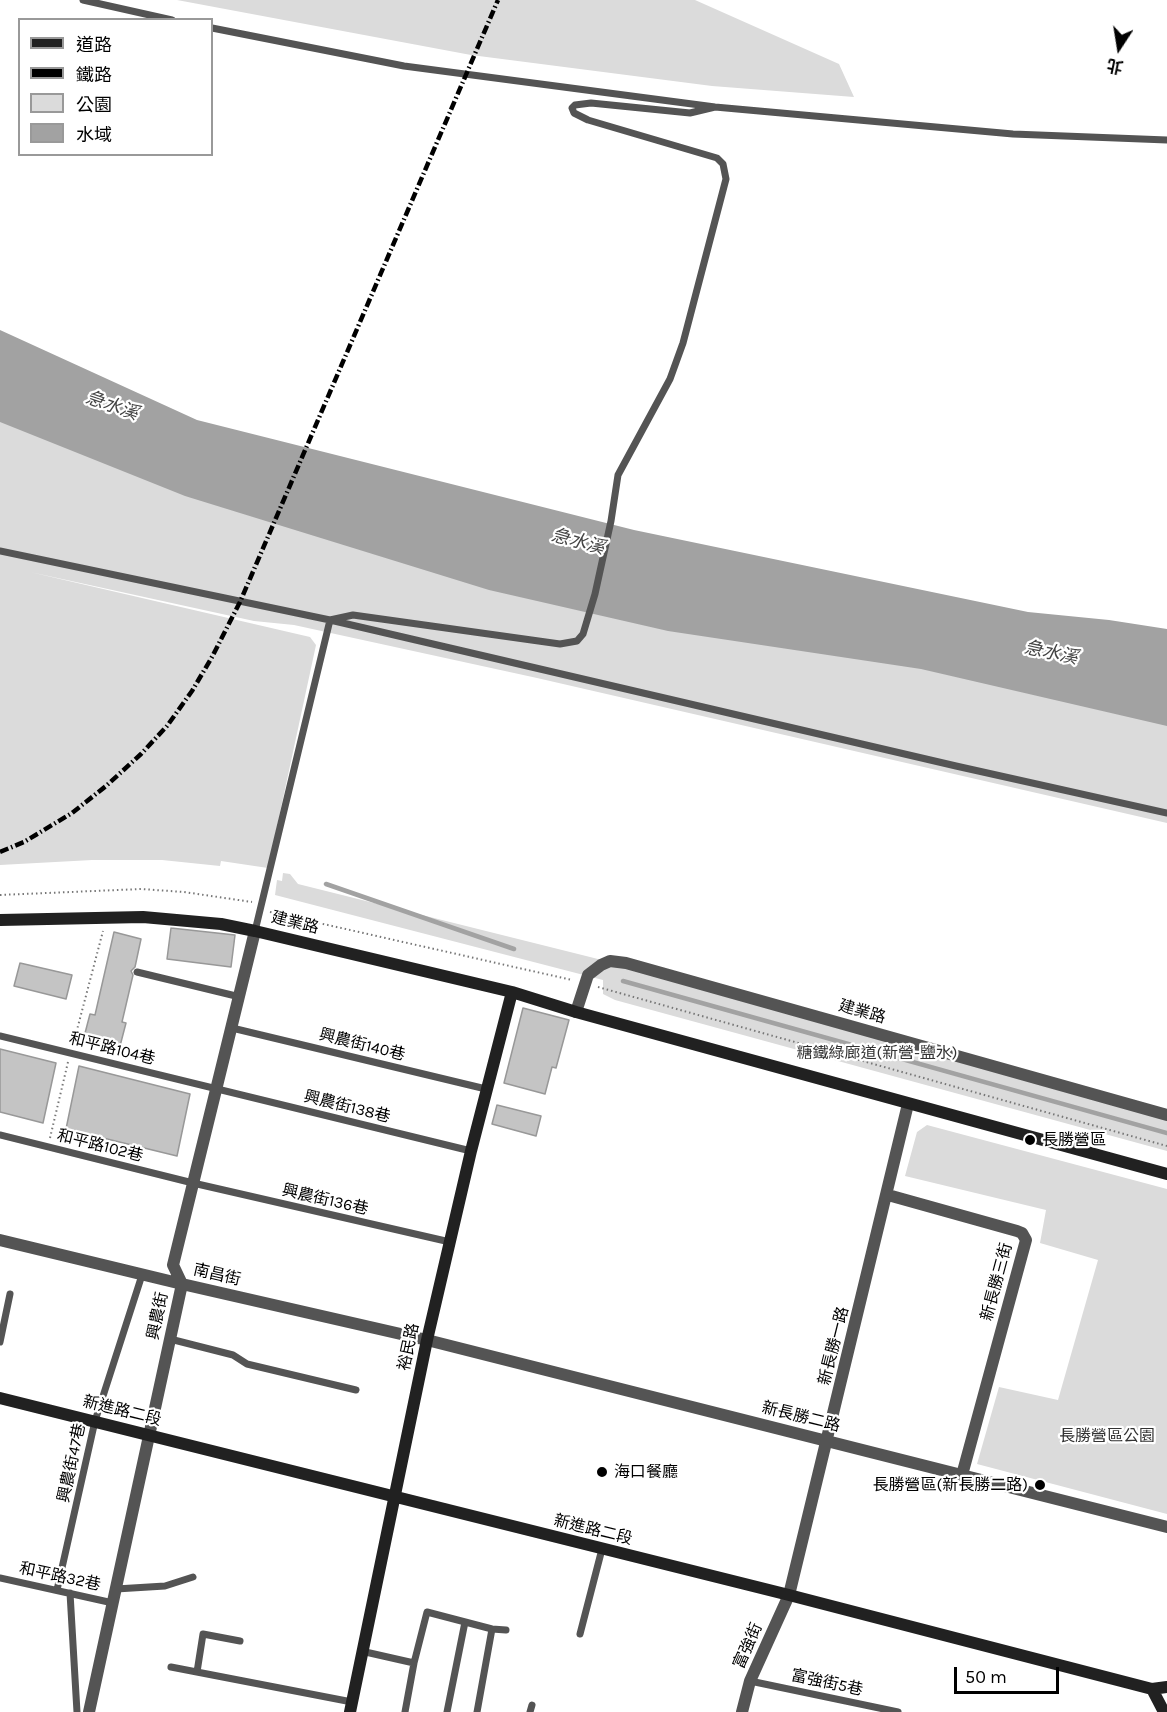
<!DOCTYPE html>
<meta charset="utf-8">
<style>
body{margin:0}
#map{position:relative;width:1167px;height:1712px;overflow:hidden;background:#fff;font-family:Karla,"Noto Sans TC",sans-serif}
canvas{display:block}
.legend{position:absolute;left:18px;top:18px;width:195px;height:138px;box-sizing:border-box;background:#fff;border:2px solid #999;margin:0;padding:8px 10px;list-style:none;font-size:18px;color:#000}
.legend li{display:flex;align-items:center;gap:12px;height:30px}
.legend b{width:30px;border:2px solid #999}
.north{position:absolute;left:1089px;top:18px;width:60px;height:60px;-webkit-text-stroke:4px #fff;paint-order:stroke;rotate:192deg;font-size:16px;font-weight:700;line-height:24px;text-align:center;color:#000}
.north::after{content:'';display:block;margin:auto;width:21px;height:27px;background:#000;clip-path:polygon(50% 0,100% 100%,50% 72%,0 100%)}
.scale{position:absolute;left:954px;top:1667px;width:105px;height:27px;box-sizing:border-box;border:3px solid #000;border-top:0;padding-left:8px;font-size:18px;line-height:21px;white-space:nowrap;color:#000;-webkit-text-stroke:4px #fff;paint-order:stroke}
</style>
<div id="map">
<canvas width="1167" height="1712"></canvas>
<ul class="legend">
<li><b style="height:8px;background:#212121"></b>道路</li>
<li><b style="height:8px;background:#000"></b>鐵路</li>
<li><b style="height:16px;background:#dbdbdb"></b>公園</li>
<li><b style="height:16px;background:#a2a2a2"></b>水域</li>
</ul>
<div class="north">北</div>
<div class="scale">50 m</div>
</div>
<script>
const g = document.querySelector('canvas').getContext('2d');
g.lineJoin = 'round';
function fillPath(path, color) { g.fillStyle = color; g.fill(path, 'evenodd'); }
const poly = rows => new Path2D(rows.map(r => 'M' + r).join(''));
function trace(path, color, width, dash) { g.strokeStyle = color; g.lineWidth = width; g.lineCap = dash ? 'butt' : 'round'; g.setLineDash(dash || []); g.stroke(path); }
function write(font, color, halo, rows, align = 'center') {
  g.font = font + ' Karla,"Noto Sans TC",sans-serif'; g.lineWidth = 4.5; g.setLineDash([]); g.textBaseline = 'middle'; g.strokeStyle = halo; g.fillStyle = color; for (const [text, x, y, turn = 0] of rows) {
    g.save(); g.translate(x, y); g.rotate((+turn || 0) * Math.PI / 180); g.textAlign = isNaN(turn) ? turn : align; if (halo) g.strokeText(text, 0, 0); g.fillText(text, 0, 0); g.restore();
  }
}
const green = poly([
 [177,0,695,0,839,64,854,97,712,86,471,55],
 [0,402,1167,716,1167,823,537,678,294,625,254,621,30,572,310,637,316,645,268,868,221,861,220,866,162,860,92,860,0,865],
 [283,873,290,874,298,884,626,966,1167,1116,1167,1151,615,1000,603,994,603,980,275,895,277,880,282,881],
 [927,1125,1167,1189,1167,1514,977,1464,999,1387,1058,1400,1098,1260,1040,1243,1046,1210,905,1176,917,1132]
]);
const water = poly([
 [0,330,197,420,634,530,1028,612,1109,620,1167,629,1167,726,921,669,668,631,489,590,185,496,0,422]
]);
const stream = poly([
 [326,884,514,949],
 [623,981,1167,1133]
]);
const building = poly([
 [171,928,235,935,231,967,167,959,171,928],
 [114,932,141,939,135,967,131,971,133,975,122,1022,126,1023,120,1046,84,1037,90,1014,95,1015,114,932],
 [20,963,72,975,66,999,14,986,20,963],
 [523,1008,569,1020,556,1068,552,1067,545,1094,504,1083,523,1008],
 [0,1049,56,1063,43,1123,0,1112,0,1049],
 [79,1066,190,1094,177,1156,66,1129,79,1066],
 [497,1105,541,1116,536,1136,492,1124,497,1105]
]);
const path = poly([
 [0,895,141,889,184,892,252,902],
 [270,912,572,980],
 [598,987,1167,1146],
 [73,1045,103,931],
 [50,1138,68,1062]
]);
const lane = poly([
 [83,0,172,20],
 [212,28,404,66,715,107,1013,134,1167,140],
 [0,551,330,620,956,766,1167,813],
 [255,931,330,620,353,615,560,644,577,641,583,634,595,594,611,521,618,475,670,379,683,343,726,179,723,164,717,158,588,120,574,113,572,108,575,105,591,103,690,113,715,107],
 [137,972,240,997],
 [232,1028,486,1089],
 [0,1036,471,1151],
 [0,1135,193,1183,450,1242],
 [170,1339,233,1355,247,1364,356,1390],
 [0,1342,10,1294],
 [0,1578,113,1603],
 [116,1589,165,1586,193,1577],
 [57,1590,95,1421,142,1275],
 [70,1593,77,1712],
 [580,1634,602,1549],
 [361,1651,414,1663],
 [171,1667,352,1702],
 [197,1672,203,1634,240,1641],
 [750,1681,898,1712],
 [405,1712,414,1663,427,1612,492,1629,506,1630],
 [447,1712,465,1622],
 [477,1712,492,1629],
 [530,1712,532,1705]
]);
const street = poly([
 [576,1012,588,975,601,965,610,961,626,963,1167,1115],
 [888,1195,1017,1231,1022,1233,1026,1240,962,1475],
 [0,1240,182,1284,427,1340,1167,1527],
 [89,1712,182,1284,173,1265,255,931],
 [742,1712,750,1681,789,1595,908,1104]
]);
const secondary = poly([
 [0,920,143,917,221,924,255,931,512,992,576,1012,1167,1174],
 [0,1398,789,1595,1152,1689,1167,1687],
 [1152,1689,1164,1712],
 [350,1712,427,1340,471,1151,512,992]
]);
const rail = poly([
 [0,852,24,842,72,813,106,786,141,754,167,726,192,691,212,657,240,602,498,0]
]);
const markers = [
 [1030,1140,6,"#000"],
 [602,1472,6,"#000"],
 [1040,1485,6,"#000"]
];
const streetNames = [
 ["建業路",295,923,14],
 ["建業路",862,1012,16],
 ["興農街140巷",362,1045,14],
 ["和平路104巷",112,1049,14],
 ["興農街138巷",347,1107,14],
 ["和平路102巷",100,1146,14],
 ["興農街136巷",325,1200,13],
 ["南昌街",217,1275,13],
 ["新長勝三街",997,1282,-75],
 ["興農街",158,1316,-78],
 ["新長勝一路",834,1346,-76],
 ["裕民路",409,1347,-78],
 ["新進路二段",122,1411,14],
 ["新長勝二路",801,1417,14],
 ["興農街47巷",72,1463,-78],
 ["新進路二段",593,1530,14],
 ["和平路32巷",60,1577,12],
 ["富強街",748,1646,-66],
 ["富強街5巷",827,1683,12]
];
const parkNames = [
 ["糖鐵綠廊道(新營-鹽水)",877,1053],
 ["長勝營區公園",1107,1436]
];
const poiNames = [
 ["長勝營區",1042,1140],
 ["海口餐廳",614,1472],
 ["長勝營區(新長勝二路)",1028,1485,"right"]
];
const waterNames = [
 ["急水溪",112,406,19],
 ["急水溪",578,542,15],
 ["急水溪",1051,653,12]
];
fillPath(green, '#dbdbdb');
fillPath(water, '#a2a2a2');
trace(stream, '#a2a2a2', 4.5);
fillPath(building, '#c4c4c4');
trace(building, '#989898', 1.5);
trace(path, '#767676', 2, [1.5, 3]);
trace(lane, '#545454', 7);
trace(street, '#545454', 12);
trace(secondary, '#212121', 12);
trace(rail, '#000', 4.5, [9, 3, 1.5, 3]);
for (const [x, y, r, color] of markers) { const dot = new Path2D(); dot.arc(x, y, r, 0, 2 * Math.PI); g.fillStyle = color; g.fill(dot); trace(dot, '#fff', 2); }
write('16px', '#000', '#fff', streetNames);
write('16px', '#323232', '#fff', parkNames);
write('16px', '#000', '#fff', poiNames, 'left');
write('italic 18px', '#434343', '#fff', waterNames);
</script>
